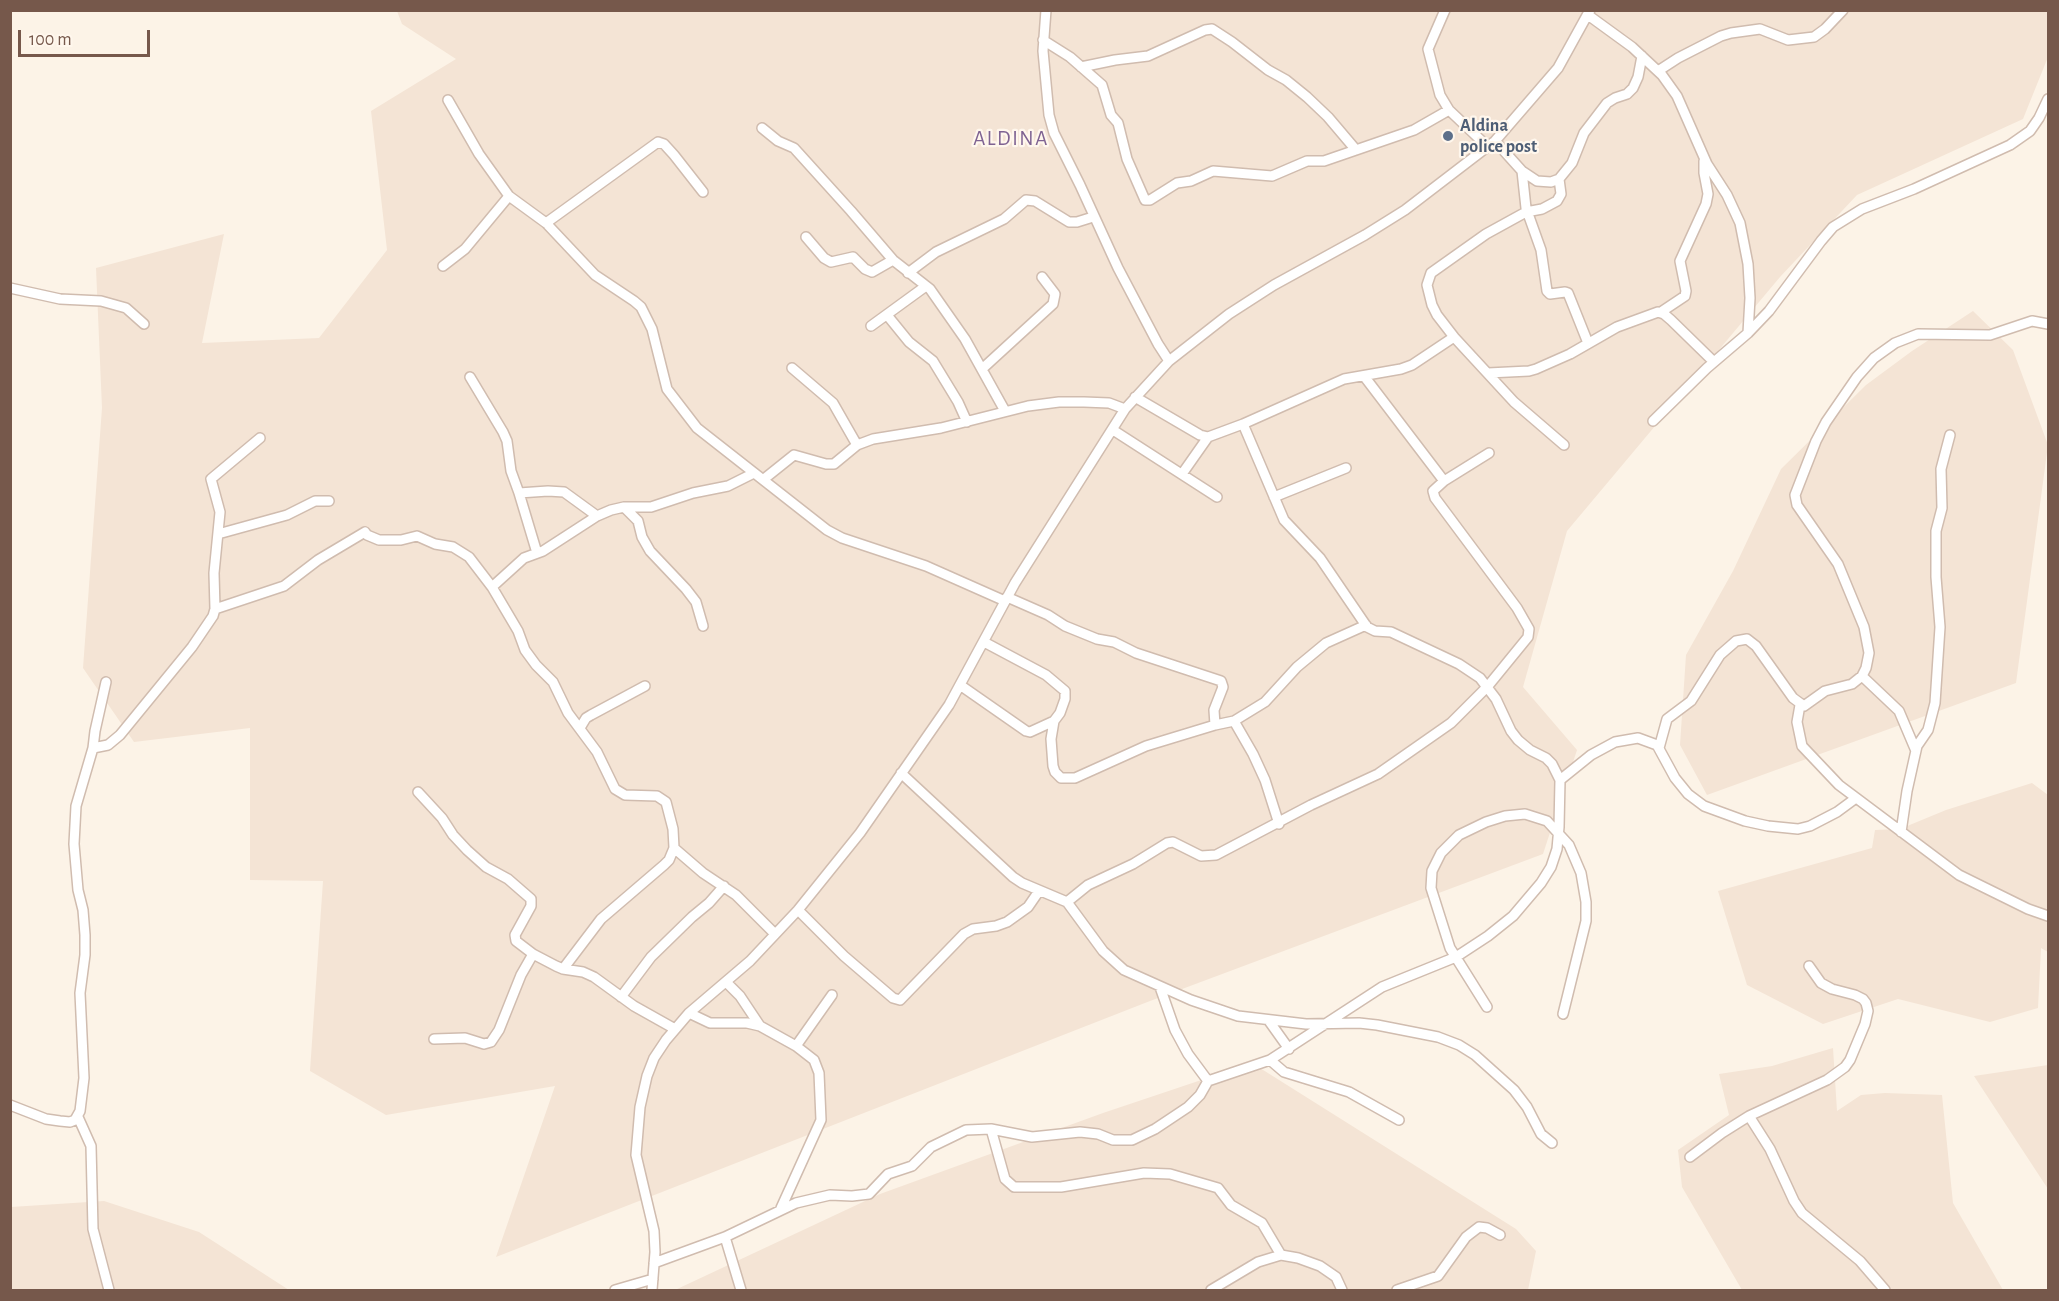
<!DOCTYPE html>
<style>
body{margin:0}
#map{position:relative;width:2059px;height:1301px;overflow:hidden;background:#fcf3e7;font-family:"Alegreya Sans",sans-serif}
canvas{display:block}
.frame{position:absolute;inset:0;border:12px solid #76584b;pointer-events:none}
.scale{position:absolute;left:18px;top:30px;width:132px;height:27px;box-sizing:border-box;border:3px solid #76584b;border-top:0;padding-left:8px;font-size:18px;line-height:21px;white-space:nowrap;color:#76584b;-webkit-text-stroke:4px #fff7ed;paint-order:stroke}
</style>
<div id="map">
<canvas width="2059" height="1301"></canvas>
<div class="frame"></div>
<div class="scale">100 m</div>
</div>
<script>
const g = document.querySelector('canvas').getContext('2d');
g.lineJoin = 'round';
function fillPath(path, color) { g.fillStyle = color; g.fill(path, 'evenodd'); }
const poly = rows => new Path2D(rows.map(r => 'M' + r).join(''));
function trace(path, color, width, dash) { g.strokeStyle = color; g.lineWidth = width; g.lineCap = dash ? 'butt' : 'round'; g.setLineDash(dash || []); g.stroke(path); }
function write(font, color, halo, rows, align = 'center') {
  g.font = font + ' "Alegreya Sans",sans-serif'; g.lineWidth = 4.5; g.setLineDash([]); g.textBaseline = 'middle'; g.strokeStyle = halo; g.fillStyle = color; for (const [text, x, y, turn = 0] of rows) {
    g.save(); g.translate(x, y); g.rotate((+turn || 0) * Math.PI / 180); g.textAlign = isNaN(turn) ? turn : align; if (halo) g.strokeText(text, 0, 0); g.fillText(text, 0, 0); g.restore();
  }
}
const residential = poly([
 [397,11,2048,11,2048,57,2023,119,1857,195,1780,277,1567,531,1523,687,1577,750,1543,854,1150,1001,496,1257,555,1086,386,1115,310,1071,323,881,250,880,250,728,134,742,83,668,102,408,96,268,224,234,202,343,319,338,387,250,371,111,456,59,402,24],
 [1973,311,2013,350,2048,445,2016,683,1707,795,1680,745,1686,655,1733,571,1781,469,1866,385,1912,351],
 [2032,783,2048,795,2048,952,2041,948,2038,1008,1990,1022,1898,999,1823,1024,1747,985,1718,891,1872,848,1875,830,1900,829,1946,810],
 [1833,1048,1837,1111,1861,1095,1885,1093,1942,1095,1953,1203,2003,1290,1742,1290,1682,1187,1678,1150,1729,1115,1719,1074,1772,1066],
 [1252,1063,1516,1229,1536,1251,1528,1290,675,1290,880,1194,1103,1113],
 [2048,1065,2048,1064,2048,1189,1974,1076],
 [104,1201,199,1232,289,1290,11,1290,11,1207]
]);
const minor = poly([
 [1046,10,1043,51,1049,115,1054,133,1080,185,1118,268,1158,344,1169,361],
 [1445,10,1428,49,1440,95,1449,110,1488,147],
 [1588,15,1632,47,1662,75,1677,96,1707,164,1727,195,1740,223,1748,264,1750,298,1748,333],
 [1043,40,1070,57,1102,85,1111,115,1118,123,1127,159,1145,200,1150,200,1177,183,1191,181,1213,171,1272,176,1307,161,1324,161,1414,130,1449,110],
 [1081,67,1115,60,1148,56,1205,30,1212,29,1232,42,1268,70,1286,80,1307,97,1328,117,1356,150],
 [1658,71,1678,58,1721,36,1731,33,1760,29,1788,40,1814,37,1825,29,1843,10],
 [448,100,479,154,509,196,546,223,595,275,634,301,641,307,652,329,667,389,697,428,827,530,842,538,926,566,1005,601],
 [762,128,778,141,794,148,851,211,893,260,930,289,965,339,1005,411],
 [1495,141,1522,171,1537,181,1551,182,1559,179,1572,163,1584,133,1607,103,1615,98,1627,94,1633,88,1638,77,1642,56],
 [1522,171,1526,208,1541,250,1547,291,1550,294,1565,292,1568,293,1588,343],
 [546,223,658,142,664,144,674,155,703,192],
 [806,237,824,258,831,262,853,257,865,269,872,272,893,260],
 [443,266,465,249,509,196],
 [908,273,936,252,1004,219,1026,200,1035,201,1069,222,1077,222,1093,217],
 [10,288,60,299,101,301,126,308,144,324],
 [1661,312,1685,296,1686,291,1680,261,1706,204,1708,194,1704,173,1704,161],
 [887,315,909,342,933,361,958,402,967,422],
 [871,326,926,286],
 [1454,337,1437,315,1432,305,1427,285,1431,273,1486,234,1526,212,1542,209,1557,201,1561,194,1559,179],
 [792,368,833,403,857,445],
 [982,369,1053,304,1055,294,1042,277],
 [1488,373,1529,371,1536,369,1570,354,1617,327,1658,312,1664,314,1671,320,1714,362],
 [1364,376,1444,481,1489,453],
 [470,377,503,432,507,441,511,471,519,493,548,491,564,492,597,516,611,510,624,507,651,507,693,493,728,486,754,473],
 [1135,397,1200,435,1208,437,1243,424,1344,379,1401,369,1412,365,1454,337,1514,402,1564,445],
 [1653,421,1707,368,1748,333,1769,311,1821,241,1833,227,1862,209,1914,189,2010,145,2030,131,2039,118,2048,99],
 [1113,430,1217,497],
 [1182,474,1208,437],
 [764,479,794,455,826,464,834,464,857,445,873,439,941,428,1028,406,1059,402,1084,402,1109,403,1125,409],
 [519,493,537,553],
 [1274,497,1346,468],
 [624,507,638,521,642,537,650,551,686,589,696,602,703,626],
 [218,534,287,515,315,501,329,501],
 [1007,597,1048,615,1065,626,1097,639,1114,642,1136,653,1221,681,1223,687,1214,710,1215,725,1234,721,1253,754,1265,780,1279,824],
 [215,609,214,573,220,512,211,479,260,438],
 [984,642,1046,675,1065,691,1065,699,1060,713,1054,721,1051,739,1053,766,1055,772,1061,778,1075,778,1146,746,1215,725],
 [1862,676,1899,711,1916,751],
 [960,685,1026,731,1030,732,1054,721],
 [1800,705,1797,722,1802,746,1839,785,1959,875,2028,909,2048,916],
 [1234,721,1265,702,1297,667,1326,643,1366,625],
 [580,728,586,718,591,715,645,686],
 [93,748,95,731,106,682],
 [1659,748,1667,719,1691,701,1720,655,1736,641,1747,639,1756,646,1793,698,1804,706,1825,691,1852,684,1862,676,1866,668,1869,653,1864,627,1838,564,1797,505,1795,495,1816,441,1826,422,1857,377,1874,358,1895,343,1918,334,1990,335,2032,321,2048,324],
 [901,773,1013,877,1022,883,1067,902,1103,951,1124,970,1191,1000,1238,1016,1306,1024,1359,1023,1377,1025,1438,1037,1459,1045,1475,1055,1514,1090,1527,1107,1541,1134,1552,1143],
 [1560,780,1591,755,1615,742,1638,738,1657,745,1675,778,1688,794,1704,806,1745,821,1768,826,1798,829,1810,826,1837,812,1856,798],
 [418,792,442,818,453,835,467,850,486,867,508,879,531,899,531,906,515,935,516,941,533,954,556,966,563,969,583,972,594,977,634,1006,675,1029],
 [1901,832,1907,791,1917,746,1928,730,1935,703,1940,627,1936,577,1936,531,1942,508,1941,469,1950,435],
 [674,848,703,873,736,895,775,934],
 [1067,902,1088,885,1133,864,1167,843,1173,842,1201,856,1216,855,1311,805,1378,774,1451,723,1488,686,1528,637,1529,629,1517,608,1435,498,1433,491,1444,481],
 [798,910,844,956,893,998,900,1000,964,934,973,929,996,926,1007,922,1028,907,1039,891],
 [563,969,601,919,664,865,669,860,674,848,673,829,666,802,657,796,625,795,615,789,597,752,568,713,553,682,536,665,525,650,518,631,492,587,524,558,543,551,597,516],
 [726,982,740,996,760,1026],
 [1160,987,1175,1030,1188,1054,1208,1081],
 [621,997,651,957,692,917,709,903,724,886],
 [1487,1007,1450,948,1431,888,1432,871,1441,853,1459,835,1486,822,1505,816,1525,814,1547,821,1569,845,1581,873,1586,902,1586,921,1563,1014],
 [689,1013,710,1023,747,1023,760,1026,796,1046,814,1060,819,1073,821,1120,781,1208],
 [1269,1021,1289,1049],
 [434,1039,465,1038,484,1044,491,1042,499,1030,521,975,533,954],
 [796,1046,832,995],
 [1270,1060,1284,1072,1349,1092,1399,1120],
 [1208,1081,1270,1060,1382,987,1456,957,1488,936,1513,916,1541,883,1551,867,1557,849,1559,827,1560,780,1552,764,1546,758,1530,750,1518,740,1511,731,1496,699,1480,678,1459,664,1391,632,1375,631,1367,627,1320,558,1284,520,1243,424],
 [10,1105,46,1119,60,1121,70,1122,75,1120,80,1111,84,1078,80,993,85,955,85,935,83,910,78,890,74,844,76,806,93,748,108,745,120,735,192,647,213,616,215,609,284,586,318,560,365,532,367,535,379,540,401,540,417,536,435,544,453,547,469,557,492,587],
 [1749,1116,1770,1149,1794,1201,1802,1213,1860,1261,1885,1290],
 [78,1117,91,1146,93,1229,109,1290],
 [991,1129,1005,1179,1014,1187,1061,1187,1144,1173,1170,1174,1218,1188,1231,1205,1262,1223,1281,1255],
 [1690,1157,1722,1133,1749,1116,1827,1080,1845,1067,1850,1060,1865,1024,1868,1011,1866,1003,1863,999,1855,995,1832,989,1821,983,1809,966],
 [725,1237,741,1290],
 [654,1263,725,1237,796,1203,830,1195,852,1196,869,1194,888,1174,912,1166,931,1147,966,1130,991,1129,1032,1137,1080,1132,1098,1134,1113,1140,1132,1140,1155,1129,1188,1107,1200,1095,1208,1081],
 [615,1290,653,1279],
 [652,1290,655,1252,654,1231,636,1155,640,1107,647,1076,654,1058,666,1040,689,1013,750,961,798,910,860,833,949,705,1015,583,1125,409,1169,361,1229,314,1274,285,1365,235,1405,210,1495,141,1558,68,1590,10],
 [1211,1290,1258,1262,1281,1255,1298,1258,1320,1266,1336,1277,1342,1290],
 [1397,1290,1438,1276,1466,1237,1479,1227,1487,1228,1500,1235]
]);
const markers = [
 [1448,136,6,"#5c6f8a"]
];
const serviceNames = [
 ["Aldina",1460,126],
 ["police post",1460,147]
];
const quarterNames = [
 ["ALDINA",1011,139]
];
fillPath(residential, '#f4e4d5');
trace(minor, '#d0bcaf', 12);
trace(minor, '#fff', 9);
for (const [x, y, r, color] of markers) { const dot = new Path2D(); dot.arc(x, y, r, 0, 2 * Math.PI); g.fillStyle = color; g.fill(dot); trace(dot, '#fff7ed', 2); }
write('bold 18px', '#4e5e75', '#fff7ed', serviceNames, 'left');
g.letterSpacing = '1.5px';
write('21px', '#7f6392', '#fff7ed', quarterNames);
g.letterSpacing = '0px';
</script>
